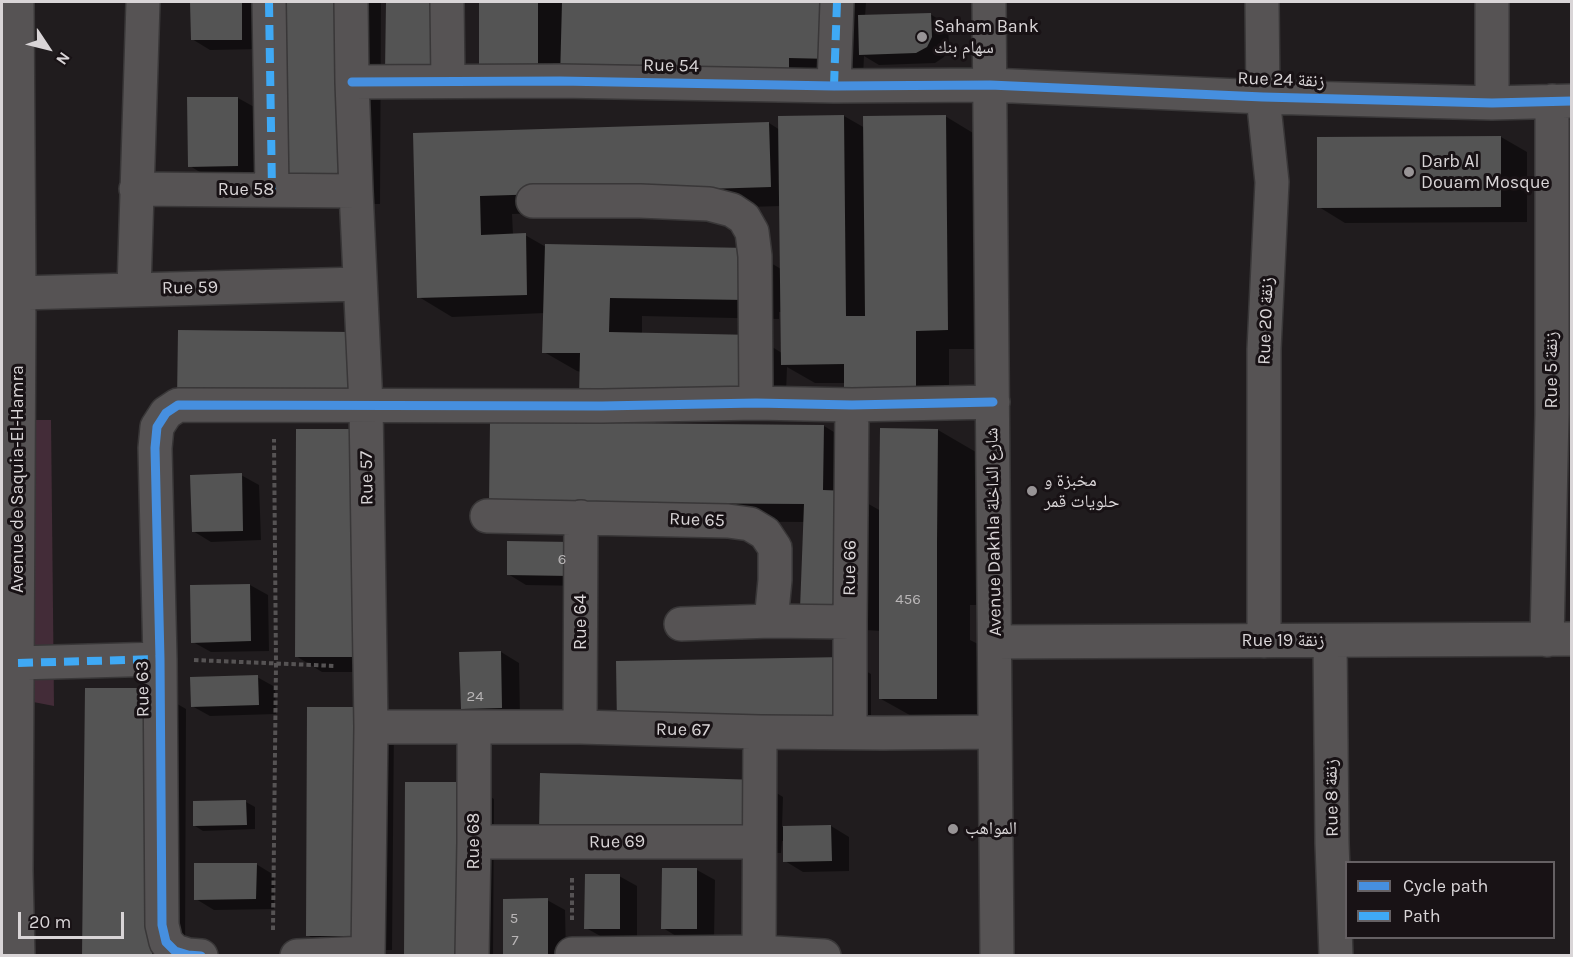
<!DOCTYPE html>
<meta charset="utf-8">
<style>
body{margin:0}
#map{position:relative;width:1573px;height:957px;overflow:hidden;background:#201c1e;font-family:Karla,sans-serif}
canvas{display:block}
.frame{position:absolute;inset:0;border:3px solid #d9d5d7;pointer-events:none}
.legend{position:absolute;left:1345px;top:861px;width:210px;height:78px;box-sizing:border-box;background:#181215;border:2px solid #656063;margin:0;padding:8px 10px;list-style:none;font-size:18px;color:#d9d5d7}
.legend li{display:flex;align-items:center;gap:12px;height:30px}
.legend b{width:30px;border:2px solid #656063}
.north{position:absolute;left:18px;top:18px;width:60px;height:60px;-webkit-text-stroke:4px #181215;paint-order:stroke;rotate:125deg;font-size:16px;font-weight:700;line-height:24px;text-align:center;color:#d9d5d7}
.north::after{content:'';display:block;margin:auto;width:21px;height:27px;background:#d9d5d7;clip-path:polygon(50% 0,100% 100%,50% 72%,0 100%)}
.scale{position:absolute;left:18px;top:912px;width:106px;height:27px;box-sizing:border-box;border:3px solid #d9d5d7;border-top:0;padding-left:8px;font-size:18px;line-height:21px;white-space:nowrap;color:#d9d5d7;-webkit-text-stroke:4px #181215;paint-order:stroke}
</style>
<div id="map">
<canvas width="1573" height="957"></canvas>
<div class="frame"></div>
<ul class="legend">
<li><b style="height:8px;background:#468fdf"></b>Cycle path</li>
<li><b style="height:8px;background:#3fa9f5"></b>Path</li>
</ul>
<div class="north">N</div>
<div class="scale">20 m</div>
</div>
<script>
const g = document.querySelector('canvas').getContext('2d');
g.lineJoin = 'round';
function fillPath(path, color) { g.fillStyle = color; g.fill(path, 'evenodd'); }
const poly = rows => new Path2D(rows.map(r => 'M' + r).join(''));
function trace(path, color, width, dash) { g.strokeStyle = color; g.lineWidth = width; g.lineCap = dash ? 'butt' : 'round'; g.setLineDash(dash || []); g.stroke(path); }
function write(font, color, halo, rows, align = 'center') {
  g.font = font + ' Karla,"Noto Naskh Arabic",sans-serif'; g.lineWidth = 6; g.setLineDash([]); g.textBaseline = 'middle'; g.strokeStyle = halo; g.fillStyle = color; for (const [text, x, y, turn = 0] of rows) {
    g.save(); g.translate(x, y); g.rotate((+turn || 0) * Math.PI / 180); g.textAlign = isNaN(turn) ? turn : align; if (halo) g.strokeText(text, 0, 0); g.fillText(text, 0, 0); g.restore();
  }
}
const green = poly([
 [2,420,51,420,54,706,2,696]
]);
const shadow = poly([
 [192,2,260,2,260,49,210,50,192,39],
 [289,2,381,2,380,204,321,204,288,185],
 [387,2,464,2,463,86,387,71],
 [481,2,866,2,865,17,930,14,948,25,949,47,944,57,935,63,879,65,864,56,863,77,822,76,821,103,595,97,570,83,570,98,513,98,480,79],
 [238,98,256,108,256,176,208,177,190,166],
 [844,116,865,128,945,116,978,136,980,349,949,349,949,408,845,383,815,383,787,367,785,419,577,371,544,352,545,313,452,317,419,297,414,134,769,123,780,130],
 [781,206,781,269,747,249,546,247,525,235,513,235,512,214],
 [779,312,782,312,782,353,754,336,642,334,642,316,779,319],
 [1501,137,1527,152,1527,222,1345,223,1319,207],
 [824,426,857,446,856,497,881,511,938,430,981,455,979,605,970,605,970,640,980,645,980,723,924,723,881,699,881,631,835,628,805,522,524,520],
 [356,430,381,672,322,672,296,656],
 [241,475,259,485,261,540,211,542,193,531],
 [509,543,588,586,526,585,508,574],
 [250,585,268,595,269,651,211,652,193,642],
 [501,652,519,663,520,717,480,719,462,708],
 [844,659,871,674,871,736],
 [257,677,275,687,276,714,210,716,192,706],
 [153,690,186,709,185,956,84,956],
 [394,723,392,950,333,950,307,935],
 [757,781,783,797,782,827,831,826,849,837,849,871,803,872,785,861,784,841,782,841,781,853,567,847],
 [468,784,494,799,493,956,406,956],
 [246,802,255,807,255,829,203,831,195,826],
 [256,864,274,875,274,909,214,910,196,899],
 [697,870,715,880,714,939,681,939,663,928],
 [619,876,637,886,637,939,604,938,586,928],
 [547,900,565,910,566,956,505,956]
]);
const building = poly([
 [190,2,242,2,242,40,191,40],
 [287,2,348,2,347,186,287,186],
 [386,2,438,2,438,72,385,72],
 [479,2,538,2,538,80,479,80],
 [562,2,832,2,831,59,789,58,789,84,560,79],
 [931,13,932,37,927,47,916,53,859,55,858,15],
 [187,97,238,97,238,166,188,167],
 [844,115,846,316,865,316,863,116,946,115,948,330,916,331,916,389,844,390,844,364,781,365,778,116],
 [769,122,771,187,480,196,481,235,526,233,527,295,417,298,413,133],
 [1501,136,1501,207,1317,208,1317,137],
 [545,244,748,248,746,300,610,298,609,332,755,335,753,401,579,397,580,353,542,353],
 [178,330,352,332,351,402,177,400],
 [490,422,824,425,823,490,849,491,847,612,800,609,804,504,489,502],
 [880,428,938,429,937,542,937,699,879,699,879,507],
 [296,429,357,429,356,657,295,657],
 [242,473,243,531,192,532,190,475],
 [507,541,572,542,570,576,507,575],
 [250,584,251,641,191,643,190,585],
 [501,651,502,708,461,709,459,652],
 [845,657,846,721,617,726,616,661],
 [258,675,259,705,191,707,190,677],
 [85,688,154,688,152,956,82,956],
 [307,707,368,707,367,936,306,936],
 [540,773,758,780,756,839,539,832],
 [405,782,468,782,467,956,404,956],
 [246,800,247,825,193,826,193,801],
 [831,825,832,861,783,862,783,826],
 [194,863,257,863,256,899,194,900],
 [662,868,697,868,697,929,661,929],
 [585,874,620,874,620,929,584,929],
 [548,898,548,956,503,956,503,899]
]);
const path = poly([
 [194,660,336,666],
 [572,920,572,876],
 [273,930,276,664,274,439]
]);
const minor = poly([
 [17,2,19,293,16,871,18,956],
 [269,2,272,190],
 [351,2,352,82,356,191,366,405,371,727,368,956],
 [447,2,448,81],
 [989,2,997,956],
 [1262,2,1263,97,1272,182,1264,349,1264,641],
 [1492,2,1492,103],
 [352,82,560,81,834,86,990,85,1263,97,1492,103,1572,101],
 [834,86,837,2],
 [136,189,356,191],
 [533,201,640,201,709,204,732,210,744,218,752,232,755,256,756,403],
 [134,289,143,2],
 [19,293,360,284],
 [487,516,728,521,750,524,765,533,775,548,775,580,771,621],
 [681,624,771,621,850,622],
 [1547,640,1552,414,1552,101],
 [1330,641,1332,843,1336,956],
 [995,642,1572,639],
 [18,663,160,659],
 [371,727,580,727,760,732,883,733,995,732],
 [580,727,581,517],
 [850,732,850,622,852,405],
 [474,842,759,842],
 [759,952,760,732],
 [572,954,759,952,824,956],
 [201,956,188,955,175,951,166,942,162,925,160,659,155,448,157,427,166,413,178,405,602,406,756,403,852,405,993,402],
 [297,956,368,953],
 [472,956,474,842,474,727]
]);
const quiet = poly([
 [269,2,272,190],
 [834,86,837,2],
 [18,663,160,659]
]);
const cycleway = poly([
 [352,82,560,81,834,86,990,85,1263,97,1492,103,1572,101],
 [201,956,188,955,175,951,166,942,162,925,160,659,155,448,157,427,166,413,178,405,602,406,756,403,852,405,993,402]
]);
const markers = [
 [922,37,6,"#989496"],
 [1409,172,6,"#989496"],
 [1032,491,6,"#989496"],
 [953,829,6,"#989496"]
];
const numberNames = [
 ["6",562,560],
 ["456",908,600],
 ["24",475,697],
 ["5",514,919],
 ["7",515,941]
];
const poiNames = [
 ["Saham Bank",934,27],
 ["سهام بنك",934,48],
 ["Darb Al",1421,162],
 ["Douam Mosque",1421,183],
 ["مخبزة و",1044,481],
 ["حلويات قمر",1044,502],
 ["المواهب",965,829]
];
const streetNames = [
 ["Rue 54",671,66,1],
 ["Rue 24 زنقة",1281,80,2],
 ["Rue 58",246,190],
 ["Rue 59",190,288,-1],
 ["Rue 20 زنقة",1266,321,-88],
 ["Rue 5 زنقة",1552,370,-90],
 ["Rue 57",367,478,-91],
 ["Avenue de Saquia-El-Hamra",18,479,-90],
 ["Rue 65",697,520,2],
 ["Avenue Dakhla شارع الداخلة",994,532,-91],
 ["Rue 66",850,568,-89],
 ["Rue 64",581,622,-90],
 ["Rue 19 زنقة",1283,641],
 ["Rue 63",143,689,-91],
 ["Rue 67",683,730,1],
 ["Rue 8 زنقة",1332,798,-91],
 ["Rue 68",474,841,-90],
 ["Rue 69",617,842,-1]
];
fillPath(green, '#432c38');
fillPath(shadow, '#0007');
fillPath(building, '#545454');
trace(minor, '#393738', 36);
trace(path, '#565354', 4, [4.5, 3]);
trace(minor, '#565354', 33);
trace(quiet, '#3fa9f5', 8, [15, 8]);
trace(cycleway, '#468fdf', 9);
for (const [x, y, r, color] of markers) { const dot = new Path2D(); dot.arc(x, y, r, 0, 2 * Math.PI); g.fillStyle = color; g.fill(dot); trace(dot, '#181215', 2); }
write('15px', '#b8b5b6', null, numberNames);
write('18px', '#d9d5d7', '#181215', poiNames, 'left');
write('18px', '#d9d5d7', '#181215', streetNames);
</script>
